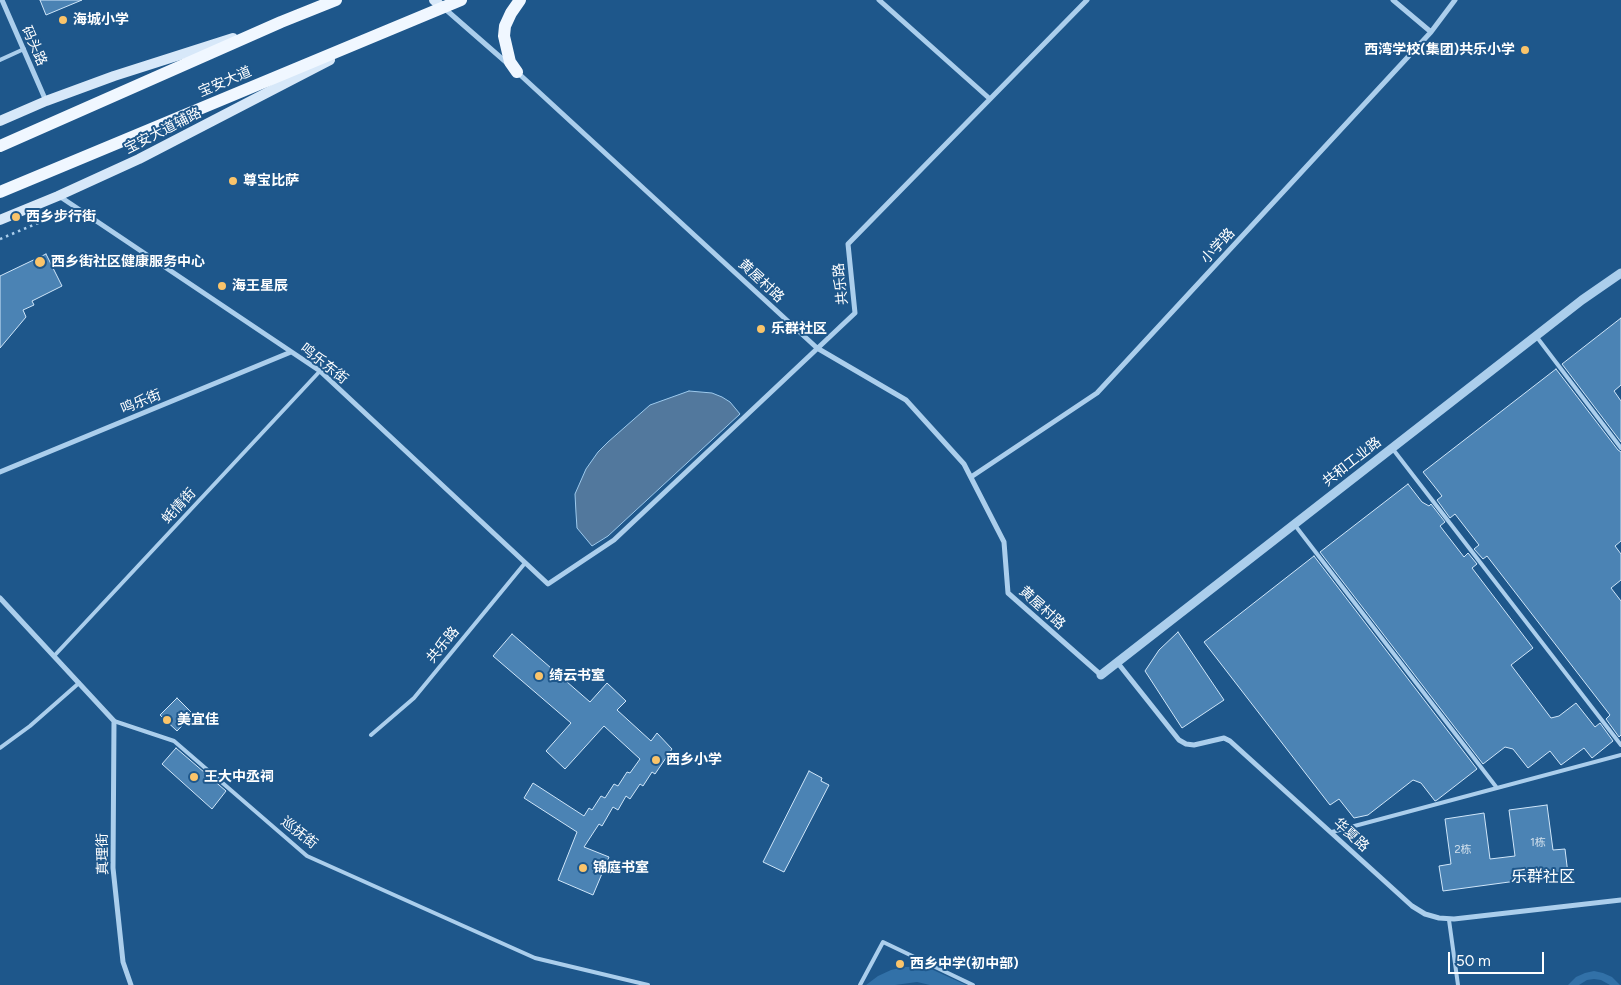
<!DOCTYPE html>
<meta charset="utf-8">
<style>
body{margin:0}
#map{position:relative;width:1621px;height:985px;overflow:hidden;background:#1e578b;font-family:Figtree,sans-serif}
canvas{display:block}
.scale{position:absolute;left:1448px;top:952px;width:96px;height:22px;box-sizing:border-box;border:2px solid #fff;border-top:0;padding-left:6px;font-size:15px;line-height:18px;white-space:nowrap;color:#fff;-webkit-text-stroke:4px #1e578b;paint-order:stroke}
</style>
<div id="map">
<canvas width="1621" height="985"></canvas>
<div class="scale">50 m</div>
</div>
<script>
const g = document.querySelector('canvas').getContext('2d');
g.lineJoin = 'round';
function fillPath(path, color) { g.fillStyle = color; g.fill(path, 'evenodd'); }
const poly = rows => new Path2D(rows.map(r => 'M' + r).join(''));
function trace(path, color, width, dash) { g.strokeStyle = color; g.lineWidth = width; g.lineCap = dash ? 'butt' : 'round'; g.setLineDash(dash || []); g.stroke(path); }
function write(font, color, halo, rows, align = 'center') {
  g.font = font + ' Figtree,"Noto Sans SC",sans-serif'; g.lineWidth = 4; g.setLineDash([]); g.textBaseline = 'middle'; g.strokeStyle = halo; g.fillStyle = color; for (const [text, x, y, turn = 0] of rows) {
    g.save(); g.translate(x, y); g.rotate((+turn || 0) * Math.PI / 180); g.textAlign = isNaN(turn) ? turn : align; if (halo) g.strokeText(text, 0, 0); g.fillText(text, 0, 0); g.restore();
  }
}
const green = poly([
 [904,967,918,967,931,969,966,985,930,985,917,982,895,985,866,985,878,976,891,970],
 [1594,971,1603,973,1612,977,1620,985,1610,985,1601,980,1594,979,1587,980,1579,985,1568,985,1576,977,1585,973]
]);
const water = poly([
 [689,391,712,393,722,397,730,402,740,414,608,536,592,546,577,528,576,513,575,494,586,469,598,452,608,442,650,405,689,391]
]);
const building = poly([
 [40,0,82,0,46,15,40,0],
 [46,254,62,286,32,301,34,305,23,310,26,317,0,348,0,276,46,254],
 [1621,318,1621,385,1614,391,1621,401,1621,442,1562,364,1621,318],
 [1556,369,1618,450,1621,452,1621,541,1615,546,1621,554,1621,580,1611,588,1621,601,1621,735,1619,737,1606,719,1610,715,1535,618,1487,556,1483,559,1474,549,1479,545,1455,514,1450,518,1437,500,1442,496,1423,472,1556,369],
 [1408,484,1422,502,1429,506,1431,504,1445,522,1440,526,1464,557,1468,553,1477,564,1472,568,1533,648,1511,665,1551,718,1559,716,1576,703,1595,727,1600,723,1613,741,1592,758,1584,748,1561,765,1550,751,1528,768,1513,749,1505,747,1483,764,1320,552,1408,484],
 [1314,556,1477,769,1437,800,1435,801,1421,783,1413,780,1368,815,1354,818,1339,799,1330,805,1204,642,1314,556],
 [1178,632,1224,700,1182,728,1145,671,1159,650,1178,632],
 [512,634,590,702,607,683,626,701,617,710,651,741,657,733,672,749,655,774,652,772,643,786,640,784,630,799,626,796,618,810,613,807,602,826,599,824,584,847,609,857,593,895,558,880,577,832,524,798,533,783,584,816,589,808,592,810,601,796,605,798,614,784,618,786,627,772,630,773,640,759,604,726,565,769,546,751,571,723,493,656,512,634],
 [177,698,193,714,177,731,160,715,177,698],
 [176,748,226,791,212,809,162,764,176,748],
 [809,771,822,778,821,781,829,785,784,872,763,862,809,771],
 [1547,805,1553,850,1565,849,1568,874,1443,891,1439,866,1451,864,1445,819,1484,813,1490,859,1515,856,1509,810,1547,805]
]);
const path = poly([
 [0,239,43,221,40,215]
]);
const service = poly([
 [0,60,24,49],
 [1536,336,1621,448],
 [1392,448,1621,745],
 [1294,524,1497,788],
 [54,656,320,371],
 [114,721,174,741,307,856,535,958,648,985],
 [371,735,414,698,525,563],
 [0,748,30,726,79,683],
 [1332,832,1621,755],
 [1449,920,1458,985],
 [860,985,883,942,973,985]
]);
const minor = poly([
 [2,0,46,101],
 [879,0,990,99],
 [1393,0,1431,32],
 [444,8,507,63],
 [517,72,817,348,906,400,964,464,1004,542,1008,593,1101,675],
 [59,196,320,371,548,584,614,540,855,313,848,244,1087,0],
 [0,472,291,352],
 [971,477,1097,393,1431,32,1455,0],
 [0,598,114,721,113,868,123,962,131,985],
 [1117,662,1179,740,1186,744,1194,745,1224,738,1230,741,1412,906,1425,914,1439,918,1454,919,1621,900]
]);
const tertiary = poly([
 [1101,675,1582,300,1621,273]
]);
const secondary = poly([
 [434,0,443,8],
 [0,121,46,101,114,76,233,38],
 [0,220,58,196,139,159,330,60]
]);
const primary = poly([
 [517,72,510,62,504,36,505,26,511,13,520,0],
 [0,146,281,22,336,0],
 [0,192,461,0]
]);
const markers = [
 [63,20,5,"#fac46a"],
 [1525,50,5,"#fac46a"],
 [233,181,5,"#fac46a"],
 [16,217,5,"#fac46a"],
 [40,262,6,"#fac46a"],
 [222,286,5,"#fac46a"],
 [761,329,5,"#fac46a"],
 [539,676,5,"#fac46a"],
 [167,720,5,"#fac46a"],
 [656,760,5,"#fac46a"],
 [194,777,5,"#fac46a"],
 [583,868,5,"#fac46a"],
 [900,964,5,"#fac46a"]
];
const numberNames = [
 ["1栋",1538,843],
 ["2栋",1463,850]
];
const poiNames = [
 ["海城小学",73,20],
 ["西湾学校(集团)共乐小学",1515,50,"right"],
 ["尊宝比萨",243,181],
 ["西乡步行街",26,217],
 ["西乡街社区健康服务中心",51,262],
 ["海王星辰",232,286],
 ["乐群社区",771,329],
 ["绮云书室",549,676],
 ["美宜佳",177,720],
 ["西乡小学",666,760],
 ["王大中丞祠",204,777],
 ["锦庭书室",593,868],
 ["西乡中学(初中部)",910,964]
];
const streetNames = [
 ["码头路",34,46,66],
 ["宝安大道",225,82,-23],
 ["宝安大道辅路",163,131,-27],
 ["小学路",1218,246,-47],
 ["黄屋村路",761,281,43],
 ["共乐路",841,284,-96],
 ["鸣乐东街",324,364,38],
 ["鸣乐街",141,402,-22],
 ["共和工业路",1352,462,-38],
 ["蚝情街",179,506,-47],
 ["黄屋村路",1042,608,42],
 ["共乐路",443,645,-50],
 ["巡抚街",299,833,38],
 ["华夏路",1351,835,42],
 ["真理街",103,854,-91]
];
const quarterNames = [
 ["乐群社区",1543,877]
];
fillPath(green, '#3271a8');
fillPath(water, '#52789d');
trace(water, '#9ecaed', 1);
fillPath(building, '#4b83b4');
trace(building, '#d0e6f9', 1);
trace(path, '#abceec', 2.5, [2.5, 4]);
trace(service, '#abceec', 4);
trace(minor, '#abceec', 5);
trace(tertiary, '#abceec', 9);
trace(secondary, '#d7e8f9', 10);
trace(primary, '#f0f7ff', 12);
for (const [x, y, r, color] of markers) { const dot = new Path2D(); dot.arc(x, y, r, 0, 2 * Math.PI); g.fillStyle = color; g.fill(dot); trace(dot, '#1e578b', 2); }
write('11px', '#d2e0ec', null, numberNames);
write('bold 14px', '#fff', '#1e578b', poiNames, 'left');
write('14px', '#fff', '#1e578b', streetNames);
write('16px', '#fff', '#1e578b', quarterNames);
</script>
